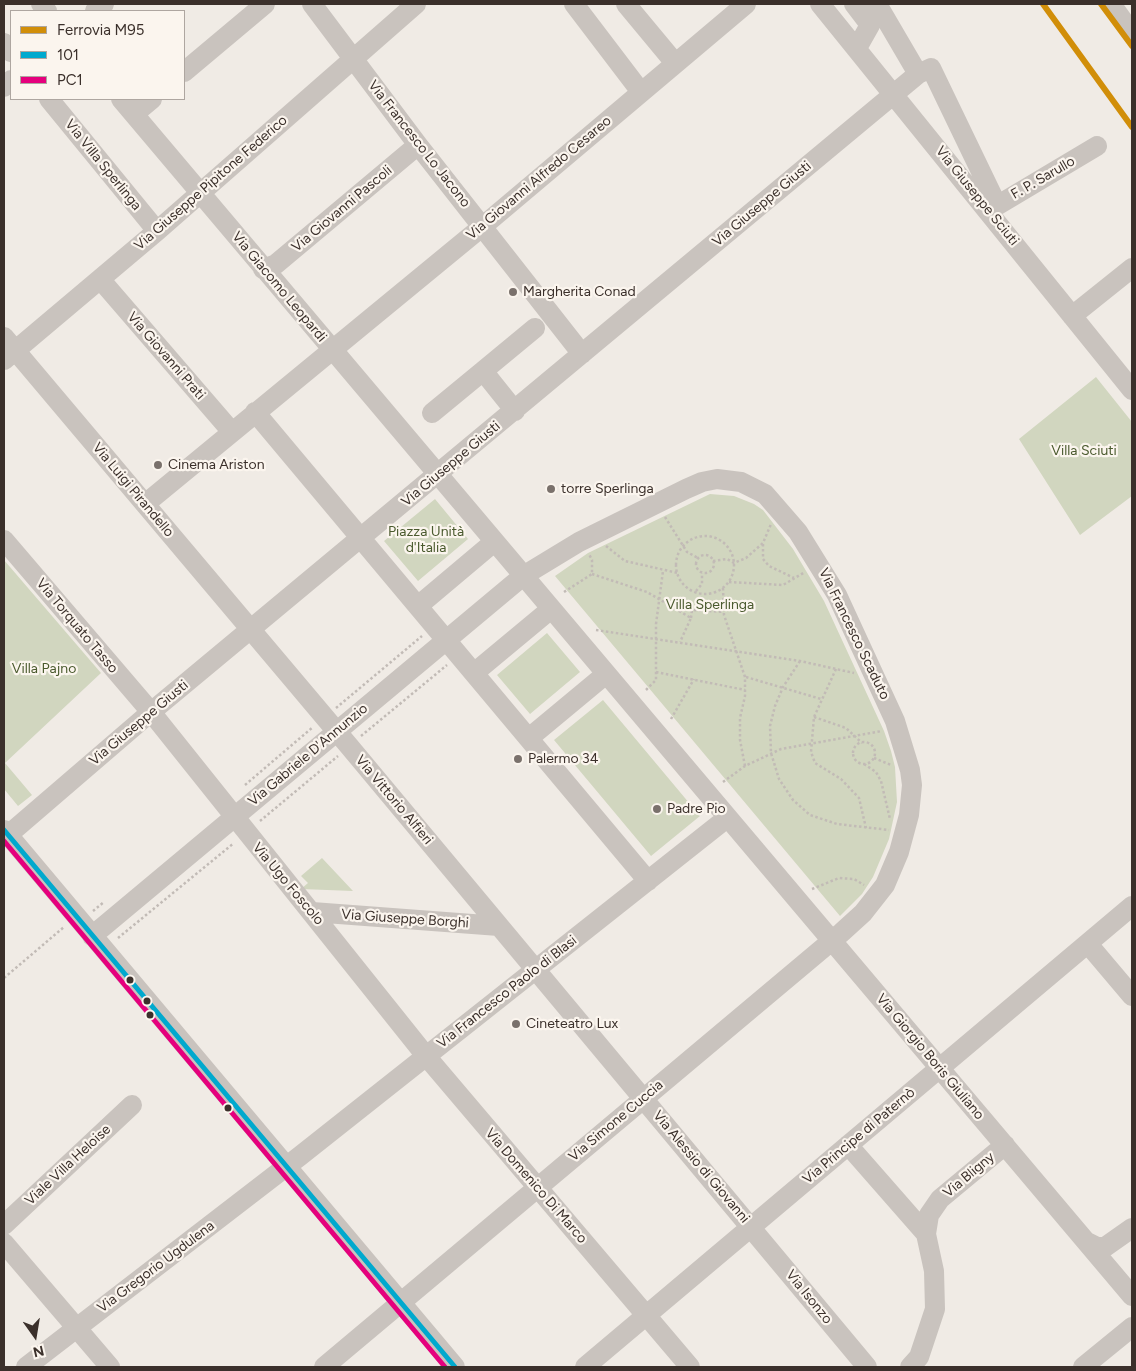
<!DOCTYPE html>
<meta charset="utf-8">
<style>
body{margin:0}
#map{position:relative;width:1136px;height:1371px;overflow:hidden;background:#f0ebe5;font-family:Figtree,sans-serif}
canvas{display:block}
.frame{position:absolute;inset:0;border:5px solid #3b302b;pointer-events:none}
.legend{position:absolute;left:10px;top:10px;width:175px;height:90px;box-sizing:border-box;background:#fbf5ee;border:1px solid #aea6a0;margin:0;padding:6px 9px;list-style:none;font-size:15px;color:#3b302b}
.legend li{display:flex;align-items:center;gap:10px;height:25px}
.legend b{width:25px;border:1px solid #aea6a0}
.north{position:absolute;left:10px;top:1311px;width:50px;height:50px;-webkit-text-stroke:4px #fbf5ee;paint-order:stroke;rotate:167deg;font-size:14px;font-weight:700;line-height:20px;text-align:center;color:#3b302b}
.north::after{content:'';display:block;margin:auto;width:18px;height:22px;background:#3b302b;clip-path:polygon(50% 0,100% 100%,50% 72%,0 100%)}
</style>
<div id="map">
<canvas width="1136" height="1371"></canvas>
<div class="frame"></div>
<ul class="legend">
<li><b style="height:6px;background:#d18e09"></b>Ferrovia M95</li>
<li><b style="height:6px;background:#00a9ce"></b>101</li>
<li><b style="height:6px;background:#e5007d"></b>PC1</li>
</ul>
<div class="north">N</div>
</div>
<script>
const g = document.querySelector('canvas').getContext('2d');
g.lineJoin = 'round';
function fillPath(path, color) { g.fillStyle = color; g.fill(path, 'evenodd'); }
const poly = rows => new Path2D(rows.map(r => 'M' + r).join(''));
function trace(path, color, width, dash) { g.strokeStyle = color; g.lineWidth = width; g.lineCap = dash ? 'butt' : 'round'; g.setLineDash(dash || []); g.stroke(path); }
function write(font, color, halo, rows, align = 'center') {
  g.font = font + ' Figtree,sans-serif'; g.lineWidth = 4.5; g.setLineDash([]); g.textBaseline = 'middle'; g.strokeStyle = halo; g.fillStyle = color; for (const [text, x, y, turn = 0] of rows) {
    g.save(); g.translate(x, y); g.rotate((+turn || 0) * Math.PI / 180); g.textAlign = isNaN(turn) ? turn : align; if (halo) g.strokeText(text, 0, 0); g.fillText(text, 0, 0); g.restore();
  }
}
const green = poly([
 [1096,377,1132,422,1132,496,1080,535,1019,439],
 [710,494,734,496,754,504,763,510,793,549,824,601,884,731,891,751,895,767,897,802,889,839,873,877,862,894,840,916,555,576,588,553],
 [435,499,468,539,418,581,384,541],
 [4,560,101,673,5,763,32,795,18,806,4,789],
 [547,633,580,672,530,714,497,675],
 [603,700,700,816,651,856,554,740],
 [322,858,353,891,301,889,308,883,301,876]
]);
const path = poly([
 [665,517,687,552,698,558],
 '676 565a29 29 0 1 1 58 0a29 29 0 1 1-58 0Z',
 [763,544,763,559,769,566,794,578],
 [606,546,625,561,678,573],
 '696 564a9 9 0 1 1 18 0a9 9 0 1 1-18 0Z',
 [713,561,727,559,734,563,746,558,763,543,771,524],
 [592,574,647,592,691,618,680,642],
 [729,582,783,585,805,572],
 [723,588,724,615,745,677,745,696,740,718,740,740,745,766],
 [696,591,702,584,702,573],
 [564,592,592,574,592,560,589,554],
 [691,618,692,610,724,612],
 [596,630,800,661,854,673],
 [800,661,783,687,775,706,770,726,771,753,779,779,793,800,810,815,837,824,889,830],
 [836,669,814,717,811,752,815,763,841,779,859,798,866,828],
 [656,672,745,690],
 [746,677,821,699],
 [646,690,656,680,656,624,663,571],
 [336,708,422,636],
 [814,717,846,728,862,743],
 [671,719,694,679],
 [361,736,447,665],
 '853 753a11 11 0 1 1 22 0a11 11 0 1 1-22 0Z',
 [874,758,891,765],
 [864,764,876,772,881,781,890,819],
 [723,782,745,766,781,749,882,731],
 [245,785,313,727],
 [260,821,338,756],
 [812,889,839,878,854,879,864,885],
 [93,911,104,902],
 [118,938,234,843],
 [4,978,64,927]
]);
const minor = poly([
 [41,4,47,11],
 [312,4,418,145,582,354],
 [574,4,641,92],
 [626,4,675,63],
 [820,4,1132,390],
 [854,4,870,25,857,48],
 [877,4,918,74],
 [1111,4,1132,33],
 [95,11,104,4],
 [4,43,11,52],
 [184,72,265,4],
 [4,87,11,80],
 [49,99,157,231],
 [121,99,1132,1296],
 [134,114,152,99],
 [988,211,1097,146],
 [263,269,276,264,418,145],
 [100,279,232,432],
 [1072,316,1132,268],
 [4,337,349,746,867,1367],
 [4,360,157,231,416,4],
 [515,411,483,371,535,328],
 [255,412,648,881],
 [432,413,483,371],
 [145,504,483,226,746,4],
 [4,540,151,712,426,1056,690,1367],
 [418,606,494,542],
 [474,673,551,609],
 [529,738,606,674],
 [4,830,455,1367],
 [8,835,151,712,918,74,931,68,997,205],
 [312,912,499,926],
 [92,936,523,576,579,542,686,489,702,482,717,479,741,482,765,494,798,532,837,595,895,721,910,770,912,785,909,815,899,852,885,885,863,913,841,933,324,1367],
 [1088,944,1132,996],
 [848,1145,926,1234,934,1271,935,1309,919,1357,910,1367],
 [4,1225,132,1105],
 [926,1234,929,1215,940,1199,1005,1145],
 [1087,1242,1097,1247,1105,1247,1132,1228],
 [4,1243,110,1367],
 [26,1367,300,1156,727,818],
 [585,1367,1132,906],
 [1083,1367,1132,1327]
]);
const bus1 = poly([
 [4,830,455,1367]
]);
const bus2 = poly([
 [4,841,445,1367]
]);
const rail1 = poly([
 [1043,4,1132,127],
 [1101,4,1132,46]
]);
const markers = [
 [513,292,5,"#7a716c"],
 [158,465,5,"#7a716c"],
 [551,489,5,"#7a716c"],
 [518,759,5,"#7a716c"],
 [657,809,5,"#7a716c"],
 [130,980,4.5,"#3b302b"],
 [147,1001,4.5,"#3b302b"],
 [150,1015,4.5,"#3b302b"],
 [516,1024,5,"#7a716c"],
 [228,1108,4.5,"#3b302b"]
];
const streetNames = [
 ["Via Francesco Lo Jacono",419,144,52],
 ["Via Villa Sperlinga",103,165,51],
 ["Via Giovanni Alfredo Cesareo",539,178,-40],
 ["F. P. Sarullo",1043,178,-30],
 ["Via Giuseppe Pipitone Federico",211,183,-41],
 ["Via Giuseppe Sciuti",977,196,51],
 ["Via Giuseppe Giusti",762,204,-40],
 ["Via Giovanni Pascoli",342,209,-40],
 ["Via Giacomo Leopardi",279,287,50],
 ["Via Giovanni Prati",166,356,49],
 ["Via Giuseppe Giusti",451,464,-40],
 ["Via Luigi Pirandello",133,490,50],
 ["Via Torquato Tasso",77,626,50],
 ["Via Francesco Scaduto",854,634,64],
 ["Via Giuseppe Giusti",139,723,-40],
 ["Via Gabriele D'Annunzio",308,755,-40],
 ["Via Vittorio Alfieri",394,800,50],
 ["Via Ugo Foscolo",288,884,50],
 ["Via Giuseppe Borghi",405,919,4],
 ["Via Francesco Paolo di Blasi",507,992,-38],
 ["Via Giorgio Boris Giuliano",930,1057,50],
 ["Via Simone Cuccia",616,1121,-40],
 ["Via Principe di Paternò",859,1136,-40],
 ["Viale Villa Heloise",68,1165,-43],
 ["Via Alessio di Giovanni",701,1167,50],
 ["Via Bligny",969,1175,-40],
 ["Via Domenico Di Marco",536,1186,49],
 ["Via Gregorio Ugdulena",156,1267,-37],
 ["Via Isonzo",809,1297,51]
];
const poiNames = [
 ["Margherita Conad",523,292],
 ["Cinema Ariston",168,465],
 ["torre Sperlinga",561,489],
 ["Palermo 34",528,759],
 ["Padre Pio",667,809],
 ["Cineteatro Lux",526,1024]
];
const parkNames = [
 ["Villa Sciuti",1084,451],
 ["Piazza Unità",426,532],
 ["d'Italia",426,548],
 ["Villa Sperlinga",710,605],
 ["Villa Pajno",44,669]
];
fillPath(green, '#d1d6bf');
trace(path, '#c2bbb6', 2.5, [2.5, 2.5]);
trace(minor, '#c9c3be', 20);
trace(bus1, '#00a9ce', 5);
trace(bus2, '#e5007d', 5);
trace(rail1, '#d18e09', 6);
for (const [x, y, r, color] of markers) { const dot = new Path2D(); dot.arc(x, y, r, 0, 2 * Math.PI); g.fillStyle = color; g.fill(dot); trace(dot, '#fbf5ee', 2); }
write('14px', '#3b302b', '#fbf5ee', streetNames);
write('14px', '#3b302b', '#fbf5ee', poiNames, 'left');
write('14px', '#4a5a2e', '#fbf5ee', parkNames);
</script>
